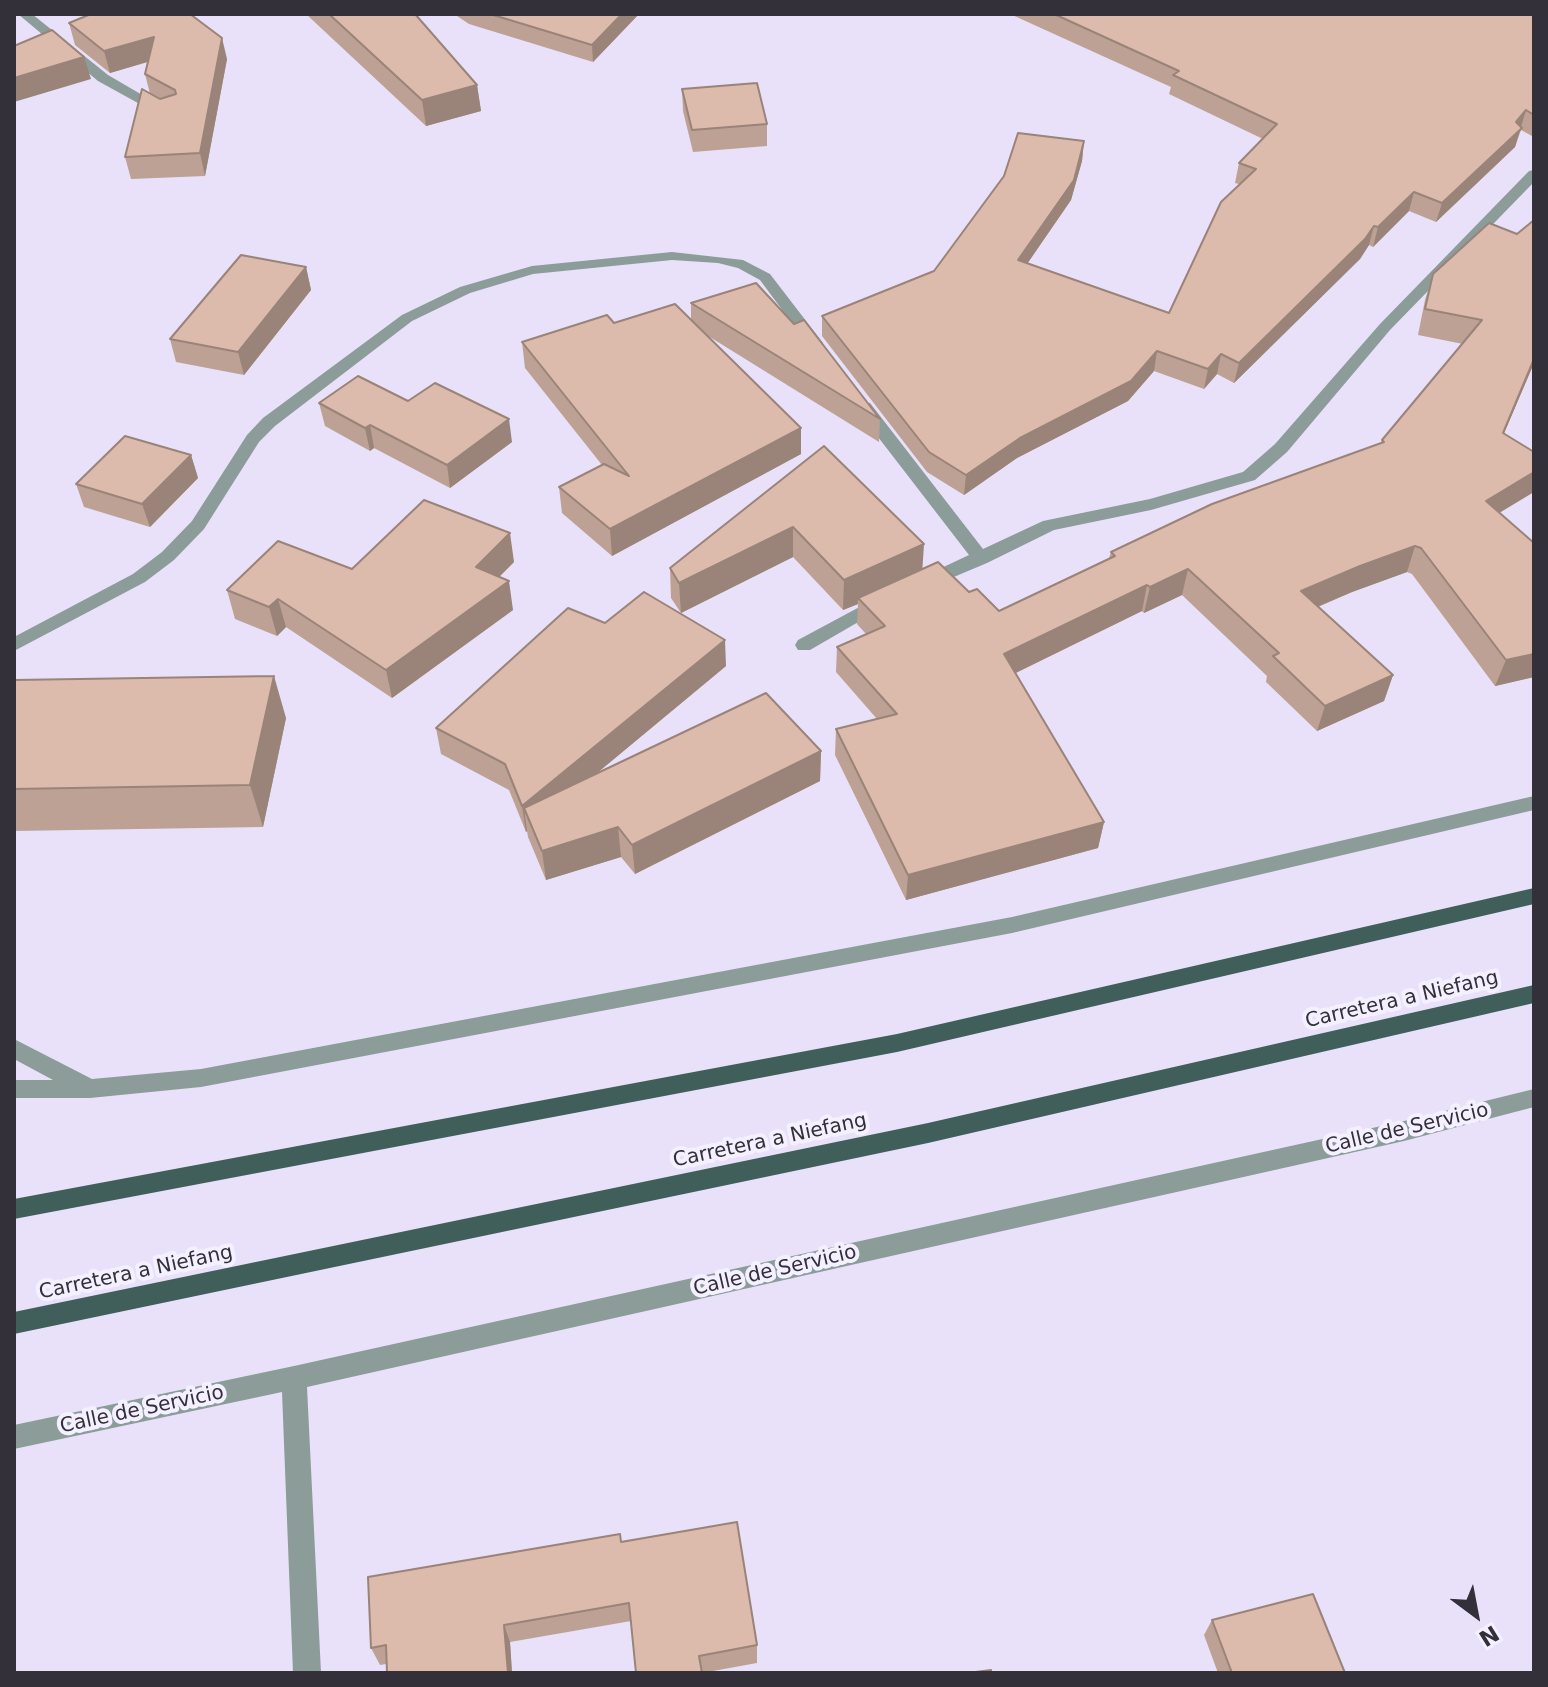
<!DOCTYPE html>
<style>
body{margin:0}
#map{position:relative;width:1548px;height:1687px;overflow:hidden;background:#e8e1f9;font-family:"DejaVu Sans",sans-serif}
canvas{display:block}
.frame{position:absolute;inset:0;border:16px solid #333039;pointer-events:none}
.north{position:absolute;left:1436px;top:1575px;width:80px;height:80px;-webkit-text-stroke:6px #f4f0ff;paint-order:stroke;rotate:148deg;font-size:22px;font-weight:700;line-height:32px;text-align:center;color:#333039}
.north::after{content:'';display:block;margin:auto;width:28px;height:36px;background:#333039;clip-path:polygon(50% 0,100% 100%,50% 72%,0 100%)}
</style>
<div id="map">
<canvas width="1548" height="1687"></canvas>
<div class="frame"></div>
<div class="north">N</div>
</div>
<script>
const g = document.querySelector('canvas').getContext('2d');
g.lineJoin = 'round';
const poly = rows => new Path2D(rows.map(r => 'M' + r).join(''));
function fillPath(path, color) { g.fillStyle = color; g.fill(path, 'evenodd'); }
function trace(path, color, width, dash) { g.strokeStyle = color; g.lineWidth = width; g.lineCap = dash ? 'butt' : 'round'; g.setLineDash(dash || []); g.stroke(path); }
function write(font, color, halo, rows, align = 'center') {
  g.font = font + ' "DejaVu Sans",sans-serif'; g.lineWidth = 8; g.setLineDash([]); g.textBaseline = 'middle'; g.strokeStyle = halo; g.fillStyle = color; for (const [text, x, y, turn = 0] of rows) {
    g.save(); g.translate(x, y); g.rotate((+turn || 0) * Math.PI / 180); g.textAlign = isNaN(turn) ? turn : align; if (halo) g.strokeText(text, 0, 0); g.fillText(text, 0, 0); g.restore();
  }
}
const minor = poly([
 [18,14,32,14,108,75,168,110,156,113,98,81,18,14],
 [1534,170,1534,182,1390,330,1287,452,1255,480,1151,510,1054,530,987,563,930,587,918,587,915,583,918,579,969,555,858,411,858,403,870,403,983,549,1043,521,1150,499,1243,472,1275,444,1380,324,1529,171,1534,170],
 [672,252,743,260,770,274,823,343,821,346,809,346,760,280,738,268,718,263,672,260,533,274,470,293,412,321,275,426,259,442,204,529,174,560,145,582,14,651,14,637,133,574,162,552,192,521,247,435,263,418,402,315,460,287,532,266,672,252],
 [880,596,889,602,886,606,810,650,798,650,795,645,798,640,880,596],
 [1534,796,1534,810,1012,933,201,1087,90,1098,14,1098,14,1080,53,1080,14,1059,14,1039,92,1079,201,1069,1012,917,1534,796],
 [1534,1089,1534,1107,1404,1141,307,1387,321,1673,293,1673,282,1392,14,1449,14,1425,294,1366,1404,1121,1534,1089]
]);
const major = poly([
 [1534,888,1534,904,897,1052,14,1219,14,1199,897,1034,1534,888],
 [1534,985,1534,1003,928,1143,14,1334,14,1312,928,1123,1534,985]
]);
const wall = poly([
 [306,14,415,14,477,85,481,111,426,126],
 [454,14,639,14,593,62,469,24],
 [1010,14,1534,14,1534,134,1532,136,1521,130,1515,147,1436,222,1409,211,1373,247,1369,245,1360,259,1234,383,1217,374,1204,389,1154,371,1128,401,1017,458,964,495,927,472,822,336,822,316,934,271,1084,141,1082,161,1071,200,1027,264,1169,313,1239,184,1235,183,1239,163,1263,139,1169,94,1171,87],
 [69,23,227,59,205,176,131,179,125,157,150,94,145,74,148,62,110,73,75,45],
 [682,89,767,124,767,146,693,152,683,111],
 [1534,220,1534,363,1504,433,1500,513,1534,677,1495,686,1412,574,1407,572,1352,592,1318,607,1393,675,1384,701,1317,731,1266,682,1267,676,1182,595,1144,613,1142,611,1016,673,1104,822,1098,848,906,900,835,755,836,729,877,719,836,672,837,647,866,634,857,624,858,604,843,610,793,557,681,613,671,598,670,568,824,446,922,569,969,592,999,611,1109,558,1111,552,1381,443,1382,440,1463,344,1418,335,1425,300,1433,274,1517,234],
 [306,267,311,290,244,375,176,362,170,339],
 [691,303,880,419,879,442,705,334,801,428,801,454,612,556,562,513,559,487,602,465,525,368,522,342,614,323,691,321],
 [408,401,512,442,450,488,374,448,370,451,325,426,319,403],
 [191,455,198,478,150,527,84,507,76,484],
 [514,562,499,577,513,610,392,698,286,627,277,636,235,619,227,590,352,569],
 [605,623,726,666,597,773,821,751,820,781,635,874,621,857,546,880,528,837,527,831,526,832,509,790,441,754,436,728],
 [14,680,286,718,263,827,14,831],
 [622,1542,757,1645,757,1663,702,1673,631,1621,510,1642,512,1673,387,1673,386,1664,380,1665,371,1648],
 [1212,1620,1345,1673,1218,1673,1204,1635]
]);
const shadedWall = poly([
 [622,14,639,14,593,62,592,45],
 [154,37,160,58,110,73,104,51],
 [222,38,227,59,205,176,200,153],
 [84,57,91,79,14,102,14,78],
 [477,85,481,111,426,126,422,100],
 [1526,110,1515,147,1436,222,1442,203,1516,122],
 [1084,141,1082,161,1071,200,1016,280,1018,260],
 [1414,192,1409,211,1373,247,1378,227],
 [1374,226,1369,245,1360,259,1234,383,1239,363],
 [306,267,311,290,244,375,238,352],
 [1157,351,1154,371,1128,401,1017,458,964,495,966,475,1020,438],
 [1221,354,1217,374,1204,389,1208,369],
 [1534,359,1534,363,1493,459,1503,433],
 [509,419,512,442,450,488,447,465],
 [370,425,374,448,370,451,365,428],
 [801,428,801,454,612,556,610,529],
 [191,455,198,478,150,527,142,504],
 [1534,472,1534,492,1476,527,1486,501],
 [793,527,793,557,681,613,679,583],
 [510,533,514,562,480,596,476,567],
 [924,544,922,575,858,598,858,604,843,610,844,580],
 [1415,546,1407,572,1352,592,1293,617,1301,591,1360,566],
 [1188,569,1182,595,1144,613,1150,587],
 [509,581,513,610,392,698,386,670],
 [1147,585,1142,611,1001,680,1004,654],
 [278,599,286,627,277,636,269,607],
 [725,640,726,666,532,827,524,808,527,831,526,832,522,806],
 [1534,654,1534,677,1495,686,1506,660],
 [1393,675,1384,701,1317,731,1325,706],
 [274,676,286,718,263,827,250,785],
 [821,751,820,781,635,874,632,845],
 [1104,822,1098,848,906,900,908,875],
 [618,827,621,857,546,880,542,851],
 [504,1625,510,1642,512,1673,508,1673]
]);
const building = poly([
 [91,14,190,14,222,38,200,153,125,157,142,89,160,99,176,94,175,90,145,74,154,37,104,51,69,23,91,14],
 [329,14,415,14,477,85,422,100,329,14],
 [490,14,622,14,592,45,490,14],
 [1054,14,1534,14,1534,115,1526,110,1516,122,1522,128,1442,203,1414,192,1378,227,1374,226,1365,239,1239,363,1221,354,1208,369,1157,351,1131,381,1020,438,966,475,929,452,822,316,934,271,1004,176,1018,133,1084,141,1074,180,1018,260,1169,313,1221,202,1256,169,1239,163,1277,124,1173,75,1179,71,1054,14],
 [52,30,84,57,14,78,14,46,52,30],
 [757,83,767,124,692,130,682,89,757,83],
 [1534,220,1534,359,1503,433,1534,452,1534,472,1486,501,1534,543,1534,654,1506,660,1421,548,1415,546,1360,566,1301,591,1393,675,1325,706,1273,656,1279,653,1188,569,1150,587,1147,585,1004,654,1104,822,908,875,836,729,897,714,837,647,885,626,858,598,938,562,969,592,977,589,999,611,1115,556,1111,552,1212,504,1384,442,1382,440,1482,320,1425,309,1433,274,1489,223,1517,234,1534,220],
 [241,255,306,267,238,352,170,339,241,255],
 [756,283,794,324,804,320,880,419,691,303,756,283],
 [675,304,801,428,610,529,559,487,604,464,629,476,522,342,607,315,614,323,675,304],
 [358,376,408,401,435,383,509,419,447,465,370,425,365,428,319,403,358,376],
 [125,436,191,455,142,504,76,484,125,436],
 [824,446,924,544,844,580,793,527,679,583,670,568,824,446],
 [424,500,510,533,476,567,509,581,386,670,278,599,269,607,227,590,278,541,352,569,424,500],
 [644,592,725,640,522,806,505,764,436,728,568,608,605,623,644,592],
 [274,676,250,785,14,789,14,680,274,676],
 [766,693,821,751,632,845,618,827,542,851,524,808,766,693],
 [737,1522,757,1645,699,1656,702,1673,636,1673,629,1603,504,1625,508,1673,387,1673,386,1645,371,1648,368,1577,620,1534,621,1542,737,1522],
 [1313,1594,1345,1673,1232,1673,1212,1620,1313,1594],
 [991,1670,991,1673,968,1673,991,1670]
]);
const streetNames = [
 ["Carretera a Niefang",1402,1000,-13],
 ["Calle de Servicio",1407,1129,-13],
 ["Carretera a Niefang",770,1141,-12],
 ["Calle de Servicio",775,1271,-13],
 ["Carretera a Niefang",136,1273,-12],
 ["Calle de Servicio",142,1410,-12]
];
fillPath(minor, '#8b9c99');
fillPath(major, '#405f5b');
fillPath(wall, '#bda194');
fillPath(shadedWall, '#9a8378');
fillPath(building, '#dcbbac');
trace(building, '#9a8378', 2);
write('20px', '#333039', '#f4f0ff', streetNames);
</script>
